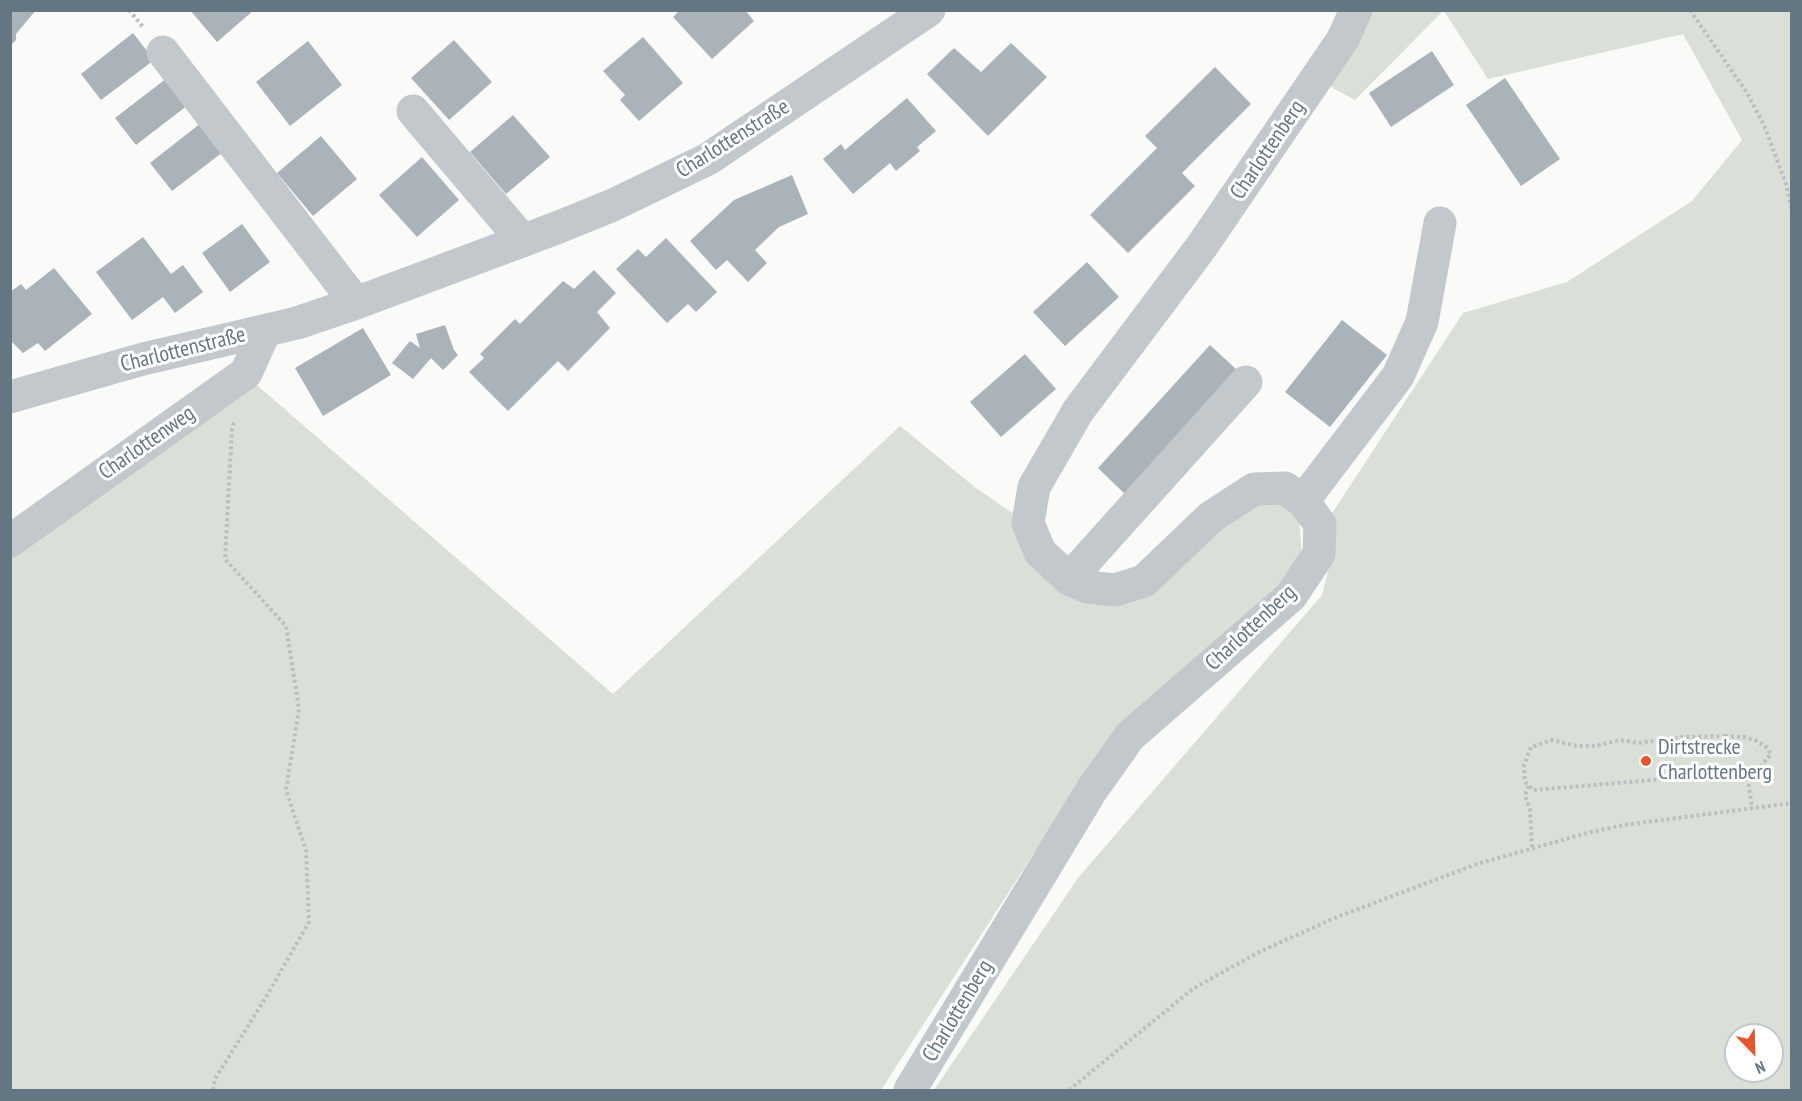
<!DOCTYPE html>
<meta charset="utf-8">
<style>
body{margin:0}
#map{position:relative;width:1802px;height:1101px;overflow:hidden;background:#fafaf8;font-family:"PT Sans Narrow",sans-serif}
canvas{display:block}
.frame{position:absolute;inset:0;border:12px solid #657683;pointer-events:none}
.north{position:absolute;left:1724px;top:1023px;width:60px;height:60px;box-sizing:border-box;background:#fff;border:2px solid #c1c8cd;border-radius:50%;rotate:157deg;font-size:16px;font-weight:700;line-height:24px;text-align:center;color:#657683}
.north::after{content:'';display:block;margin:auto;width:21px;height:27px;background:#e4572e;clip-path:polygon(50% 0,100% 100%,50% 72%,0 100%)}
</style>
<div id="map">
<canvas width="1802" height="1101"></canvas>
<div class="frame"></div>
<div class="north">N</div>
</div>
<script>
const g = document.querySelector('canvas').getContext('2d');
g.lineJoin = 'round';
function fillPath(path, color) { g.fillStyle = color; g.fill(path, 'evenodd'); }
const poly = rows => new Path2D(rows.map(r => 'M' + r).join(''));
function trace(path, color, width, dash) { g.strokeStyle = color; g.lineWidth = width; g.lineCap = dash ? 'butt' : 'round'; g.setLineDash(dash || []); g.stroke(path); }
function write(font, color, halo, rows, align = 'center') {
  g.font = font + ' "PT Sans Narrow",sans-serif'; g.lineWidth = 6; g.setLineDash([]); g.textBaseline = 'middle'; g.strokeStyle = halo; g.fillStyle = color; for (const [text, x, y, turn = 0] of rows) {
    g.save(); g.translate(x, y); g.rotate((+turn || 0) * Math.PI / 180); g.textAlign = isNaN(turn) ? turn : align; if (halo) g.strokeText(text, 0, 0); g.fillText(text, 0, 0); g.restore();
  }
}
const green = poly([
 [1371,11,1443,11,1355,100,1325,84],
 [1444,11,1791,11,1791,1090,934,1090,1078,878,1322,595,1331,559,1327,521,1463,313,1567,282,1692,201,1742,140,1683,34,1488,79],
 [1736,1035,1772,1035,1772,1071,1736,1071],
 [250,379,613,694,900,426,976,488,1027,523,1111,594,1254,501,1290,504,1299,521,1303,565,1034,853,881,1090,11,1090,10,547]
]);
const building = poly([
 [10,10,36,10,16,34,16,40,10,46],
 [190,10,254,10,217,42],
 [680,10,745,10,754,21,712,59,673,17],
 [133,33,154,60,101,100,81,74],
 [643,37,683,83,639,121,620,100,625,95,603,71],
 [454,40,492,82,449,120,411,78],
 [308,41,342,85,290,126,256,82],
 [1011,43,1047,77,988,136,927,74,954,48,981,72],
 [1432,51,1454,85,1391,127,1369,93],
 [1215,67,1251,104,1182,173,1195,186,1128,253,1090,215,1157,148,1145,136],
 [167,78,188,105,136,145,115,118],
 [1505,78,1560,159,1521,186,1466,105],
 [907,98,936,131,917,147,920,151,896,171,890,163,853,194,823,159,841,144,845,150],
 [513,115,550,157,506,194,470,152],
 [201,123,223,152,172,191,150,163],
 [321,136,357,179,313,216,277,173],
 [422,157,459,200,417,237,379,195],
 [792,175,808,214,779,227,755,250,767,263,748,282,727,260,716,270,690,241,734,200],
 [242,224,270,262,230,292,202,253],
 [143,237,171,274,183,265,203,292,175,313,163,297,132,320,96,272],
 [666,238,717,292,696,312,688,304,667,323,616,269,638,249,646,257],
 [1087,262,1119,297,1065,346,1033,312],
 [54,268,92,314,45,351,38,343,23,353,12,342,10,343,10,292,21,284,26,290],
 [594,270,616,293,597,312,610,328,568,371,558,361,508,411,469,372,484,358,480,354,515,319,520,324,563,281,574,289],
 [1342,320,1387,355,1330,427,1285,392],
 [445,325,454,350,458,355,443,370,431,358,413,379,392,363,410,341,420,348,416,334],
 [363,328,391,375,323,416,295,368],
 [1210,345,1237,370,1125,494,1098,468],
 [1025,354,1056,389,1001,437,970,402]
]);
const path = poly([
 [129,10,144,28],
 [1690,10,1747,93,1764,125,1786,184,1792,211],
 [1725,736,1744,737,1757,741,1766,747,1771,754,1760,767,1747,772,1533,790,1525,782,1524,765,1531,747,1552,740,1577,746,1595,746,1620,740,1639,743,1683,737,1725,736],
 [1747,772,1752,809],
 [1529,786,1525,795,1530,810,1532,847],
 [213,1090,215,1079,266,997,309,922,306,850,286,790,299,709,286,626,225,559,232,429,234,422],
 [1069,1090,1194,988,1259,952,1337,917,1477,864,1587,833,1624,825,1792,803]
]);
const minor = poly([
 [163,52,356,303],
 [413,111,523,241],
 [10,397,143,359,297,323,356,303,559,227,613,205,708,159,929,10],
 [1303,501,1398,376,1422,322,1440,223],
 [10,541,246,373,265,331],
 [1069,579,1246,382],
 [910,1090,1091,791,1130,736,1291,596,1319,554,1320,524,1303,501,1285,488,1254,489,1211,517,1144,581,1115,590,1087,587,1069,579,1040,552,1028,523,1034,487,1078,411,1202,246,1343,39,1356,10]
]);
const markers = [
 [1646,761,6,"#e4572e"]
];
const streetNames = [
 ["Charlottenstraße",733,139,-32],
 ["Charlottenberg",1268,150,-56],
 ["Charlottenstraße",183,350,-14],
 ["Charlottenweg",147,443,-35],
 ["Charlottenberg",1251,628,-43],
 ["Charlottenberg",958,1011,-59]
];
const poiNames = [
 ["Dirtstrecke",1658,748],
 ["Charlottenberg",1658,773]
];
fillPath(green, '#dadfd7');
fillPath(building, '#aab3b9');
trace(path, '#bbbfc2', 4, [3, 3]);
trace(minor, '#c3c8cc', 33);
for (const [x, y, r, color] of markers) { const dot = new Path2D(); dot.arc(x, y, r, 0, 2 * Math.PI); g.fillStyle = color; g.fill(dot); trace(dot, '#fff', 2); }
write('22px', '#657683', '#fff', streetNames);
write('22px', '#657683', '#fff', poiNames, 'left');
</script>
